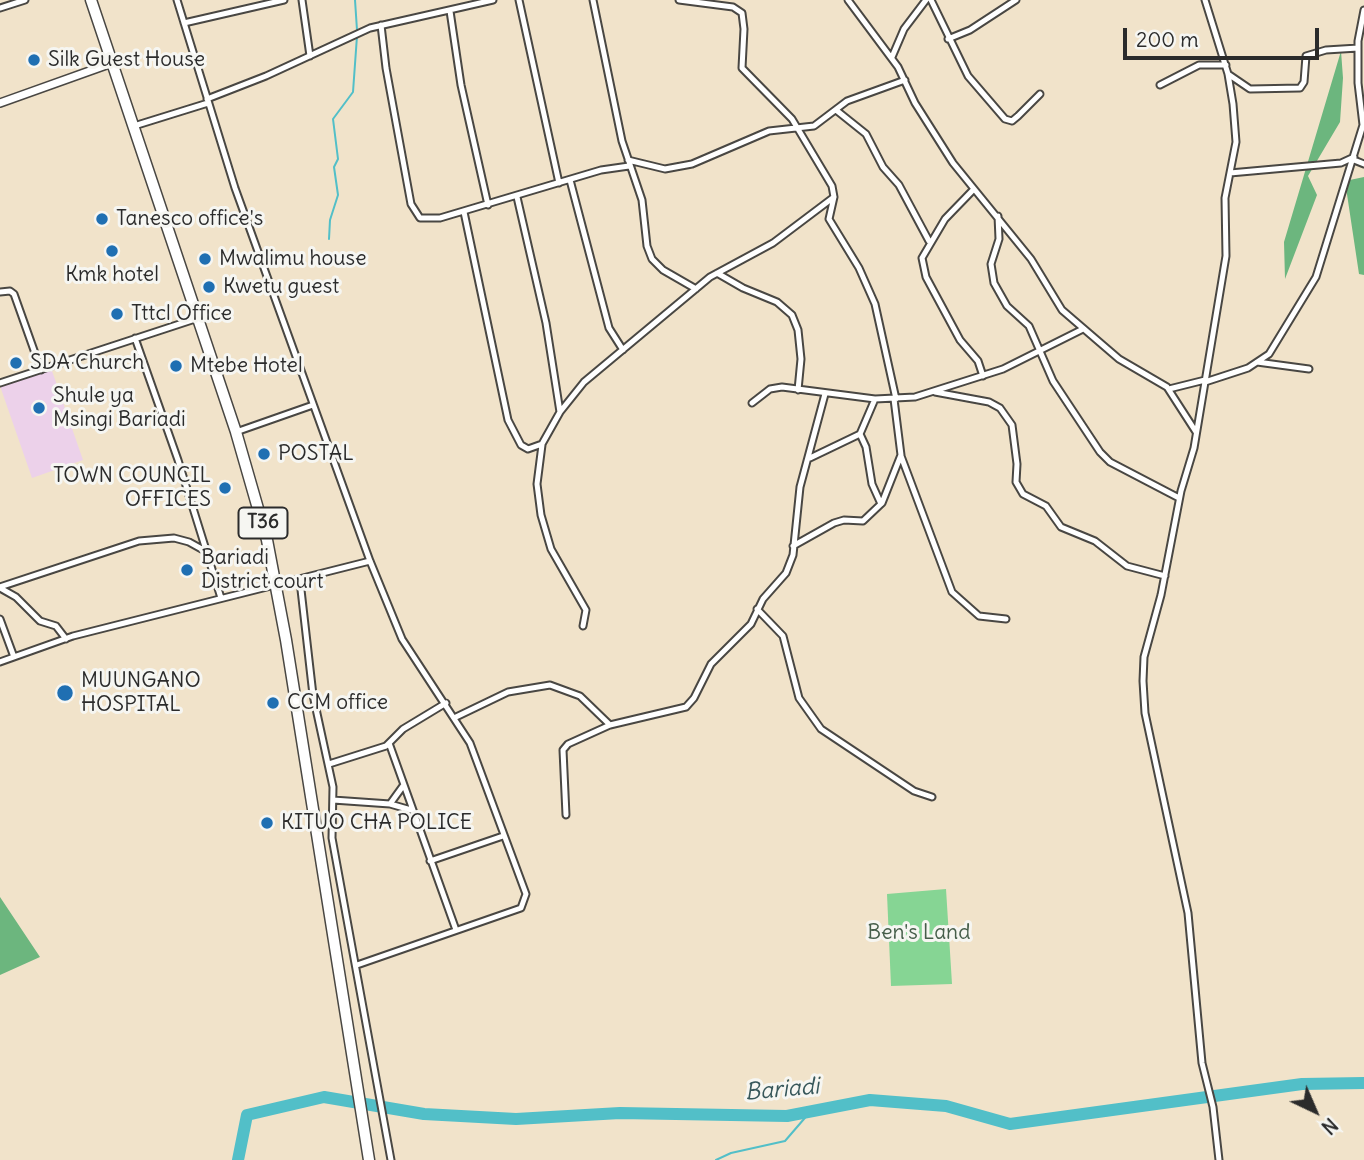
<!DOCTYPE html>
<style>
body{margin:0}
#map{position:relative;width:1364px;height:1160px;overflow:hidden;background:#f1e3ca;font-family:Delius,sans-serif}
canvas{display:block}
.north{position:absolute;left:1280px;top:1076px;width:70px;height:70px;-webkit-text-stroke:5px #f6f6f2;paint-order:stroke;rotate:136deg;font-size:19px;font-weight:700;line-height:28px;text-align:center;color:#2b2b2b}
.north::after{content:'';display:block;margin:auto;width:24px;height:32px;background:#2b2b2b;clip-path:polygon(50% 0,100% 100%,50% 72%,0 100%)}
.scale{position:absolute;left:1123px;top:28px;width:196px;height:32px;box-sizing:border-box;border:4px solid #2b2b2b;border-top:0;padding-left:9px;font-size:21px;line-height:24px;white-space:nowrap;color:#2b2b2b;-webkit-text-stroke:5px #f6f6f2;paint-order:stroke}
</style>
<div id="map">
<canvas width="1364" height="1160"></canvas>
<div class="north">N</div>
<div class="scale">200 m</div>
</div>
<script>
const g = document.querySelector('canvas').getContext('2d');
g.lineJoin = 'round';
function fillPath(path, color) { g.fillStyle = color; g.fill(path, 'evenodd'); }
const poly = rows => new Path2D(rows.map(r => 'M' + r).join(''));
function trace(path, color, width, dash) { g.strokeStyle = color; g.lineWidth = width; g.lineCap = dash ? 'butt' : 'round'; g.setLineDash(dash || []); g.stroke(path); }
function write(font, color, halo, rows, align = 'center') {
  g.font = font + ' Delius,sans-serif'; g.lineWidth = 6; g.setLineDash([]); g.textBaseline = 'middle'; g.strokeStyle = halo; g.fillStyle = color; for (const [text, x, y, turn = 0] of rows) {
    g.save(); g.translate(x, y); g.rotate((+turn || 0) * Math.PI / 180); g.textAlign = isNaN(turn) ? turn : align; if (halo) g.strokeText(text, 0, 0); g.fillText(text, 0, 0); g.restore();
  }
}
const built = poly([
 [51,368,83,460,32,478,0,386]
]);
const green = poly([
 [946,889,952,984,891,986,887,894]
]);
const forest = poly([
 [1341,51,1343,78,1340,122,1308,176,1317,195,1285,279,1284,242],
 [1364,177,1364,275,1359,274,1345,181],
 [0,897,40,957,0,975]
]);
const stream = poly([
 [355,0,357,30],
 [329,239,330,220,338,195,334,167,338,159,333,119,353,92,357,36],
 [716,1160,731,1153,785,1141,810,1112]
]);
const river = poly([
 [238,1160,247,1115,324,1097,424,1114,516,1119,620,1113,787,1116,870,1100,946,1106,1010,1124,1302,1084,1364,1083]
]);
const street = poly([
 [177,0,235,188,370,561,402,639,470,743,526,894,521,908,357,965],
 [302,0,310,56],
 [519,0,559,183],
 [593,0,622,141,642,200,647,246,652,259,663,270,696,289],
 [679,0,733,7,742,13,744,29,742,68,792,119,832,186,834,197,829,219,859,268,875,304,896,399],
 [848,0,898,67,915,103,953,163,1031,259,1062,310,1119,359,1167,387,1196,432],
 [931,0,968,76,1005,119,1012,121,1018,116,1040,94],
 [1205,0,1228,74,1233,104,1236,142,1225,198,1226,256,1194,448,1181,491,1161,595,1144,657,1143,681,1145,713,1188,913,1202,1063,1213,1107,1219,1160],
 [0,8,25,0],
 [450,11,461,85,488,205],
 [184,23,284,0],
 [381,25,386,68,411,204,420,218,440,218,601,170,629,166],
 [948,39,970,30,1016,0],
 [892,57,904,29,926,0],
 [1228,74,1250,89,1300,88,1304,82,1306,56,1326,50,1358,48],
 [1160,85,1199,65,1226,65],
 [207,99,266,76,370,28,493,0],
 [836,110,866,134,883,167,899,185,929,241],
 [134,126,208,103],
 [628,160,665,169,692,164,769,131,814,126,847,101,905,80],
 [1354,160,1364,164],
 [1230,173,1341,163,1354,157],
 [570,180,609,328,623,350],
 [974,189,945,219,922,258,926,277,960,340,978,361,983,376],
 [517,197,546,323,560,412],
 [464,212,508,420,521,445,528,449,542,444,560,412,584,382,710,277,773,243,834,197],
 [998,216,999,239,991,264,994,283,1007,306,1029,326,1053,381,1100,452,1110,462,1179,498],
 [717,273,743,288,777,302,792,315,798,330,801,359,798,390],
 [0,292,10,291,14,294,41,370],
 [135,338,178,460,221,598],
 [1257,362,1309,369],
 [1205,382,1248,368,1269,354,1316,277,1363,125,1358,83,1358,41,1364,10],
 [0,383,198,318],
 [1169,389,1205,380],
 [935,392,989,402,1000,408,1012,425,1017,464,1016,482,1023,494,1046,506,1061,527,1095,541,1127,566,1165,576],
 [752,403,770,389,782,387,875,399,915,397,1003,369,1083,329],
 [236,432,313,405],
 [860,434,866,447,872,484,881,504],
 [542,445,537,484,541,515,551,549,586,610,583,626],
 [901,456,952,592,979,616,1006,619],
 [810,458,860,434,875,399],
 [793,546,834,523,844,520,863,521,882,503,901,455,894,399],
 [300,581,313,695,333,787,332,838,391,1160],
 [0,587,139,541,174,538,189,542,207,552],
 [0,588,16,597,40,621,56,626,66,639],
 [757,609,783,636,799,698,821,729,914,791,932,797],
 [0,619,14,657],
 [0,662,73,636,370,561],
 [456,717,508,692,550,685,580,696,610,725],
 [389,743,456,930],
 [329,764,386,746,403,729,446,703],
 [333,800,390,804,411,810],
 [390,804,403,786],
 [566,815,563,750,568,744,610,725,686,707,694,698,711,664,751,624,763,599,786,573,793,555,800,487,825,394],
 [430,861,503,836]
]);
const secondary = poly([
 [0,103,112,63]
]);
const highway = poly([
 [91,0,236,432,267,540,286,640,369,1160]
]);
const markers = [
 [34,60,7,"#1f6fb2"],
 [102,219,7,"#1f6fb2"],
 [112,251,7,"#1f6fb2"],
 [205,259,7,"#1f6fb2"],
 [209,287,7,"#1f6fb2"],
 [117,314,7,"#1f6fb2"],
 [16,363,7,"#1f6fb2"],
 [176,366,7,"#1f6fb2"],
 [39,408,7,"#1f6fb2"],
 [264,454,7,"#1f6fb2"],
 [225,488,7,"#1f6fb2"],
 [187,570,7,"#1f6fb2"],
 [65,693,9,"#1f6fb2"],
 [273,703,7,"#1f6fb2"],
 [267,823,7,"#1f6fb2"]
];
const shields = [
 [263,523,49]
];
const shieldNames = [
 ["T36",263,523]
];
const poiNames = [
 ["Silk Guest House",48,60],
 ["Tanesco office's",116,219],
 ["Mwalimu house",219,259],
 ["Kmk hotel",112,275,"center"],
 ["Kwetu guest",223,287],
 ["Tttcl Office",131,314],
 ["SDA Church",30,363],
 ["Mtebe Hotel",190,366],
 ["Shule ya",53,396],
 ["Msingi Bariadi",53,420],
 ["POSTAL",278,454],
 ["TOWN COUNCIL",211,476,"right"],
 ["OFFICES",211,500,"right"],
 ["Bariadi",201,558],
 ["District court",201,582],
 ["MUUNGANO",81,681],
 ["HOSPITAL",81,705],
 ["CCM office",287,703],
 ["KITUO CHA POLICE",281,823]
];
const parkNames = [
 ["Ben's Land",919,933]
];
const waterNames = [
 ["Bariadi",782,1090,-5]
];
fillPath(built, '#ecd1ea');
fillPath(green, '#86d594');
fillPath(forest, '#6cb67e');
trace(stream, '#52bfc8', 2);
trace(river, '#52bfc8', 12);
trace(street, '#494743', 9);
trace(secondary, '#494743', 10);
trace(highway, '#494743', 13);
trace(street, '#fff', 5);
trace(secondary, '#fff', 7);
trace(highway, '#fff', 10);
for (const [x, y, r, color] of markers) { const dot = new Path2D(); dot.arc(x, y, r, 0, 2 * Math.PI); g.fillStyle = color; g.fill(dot); trace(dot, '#f6f6f2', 2.5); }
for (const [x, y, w] of shields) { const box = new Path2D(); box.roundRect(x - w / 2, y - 15.5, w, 31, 5); g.fillStyle = '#f6f6f2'; g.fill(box); trace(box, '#2b2b2b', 2); }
write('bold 19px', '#2b2b2b', null, shieldNames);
write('21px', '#2b2b2b', '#f6f6f2', poiNames, 'left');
write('21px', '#465e4a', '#f6f6f2', parkNames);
write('italic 23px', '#37575a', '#f6f6f2', waterNames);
</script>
